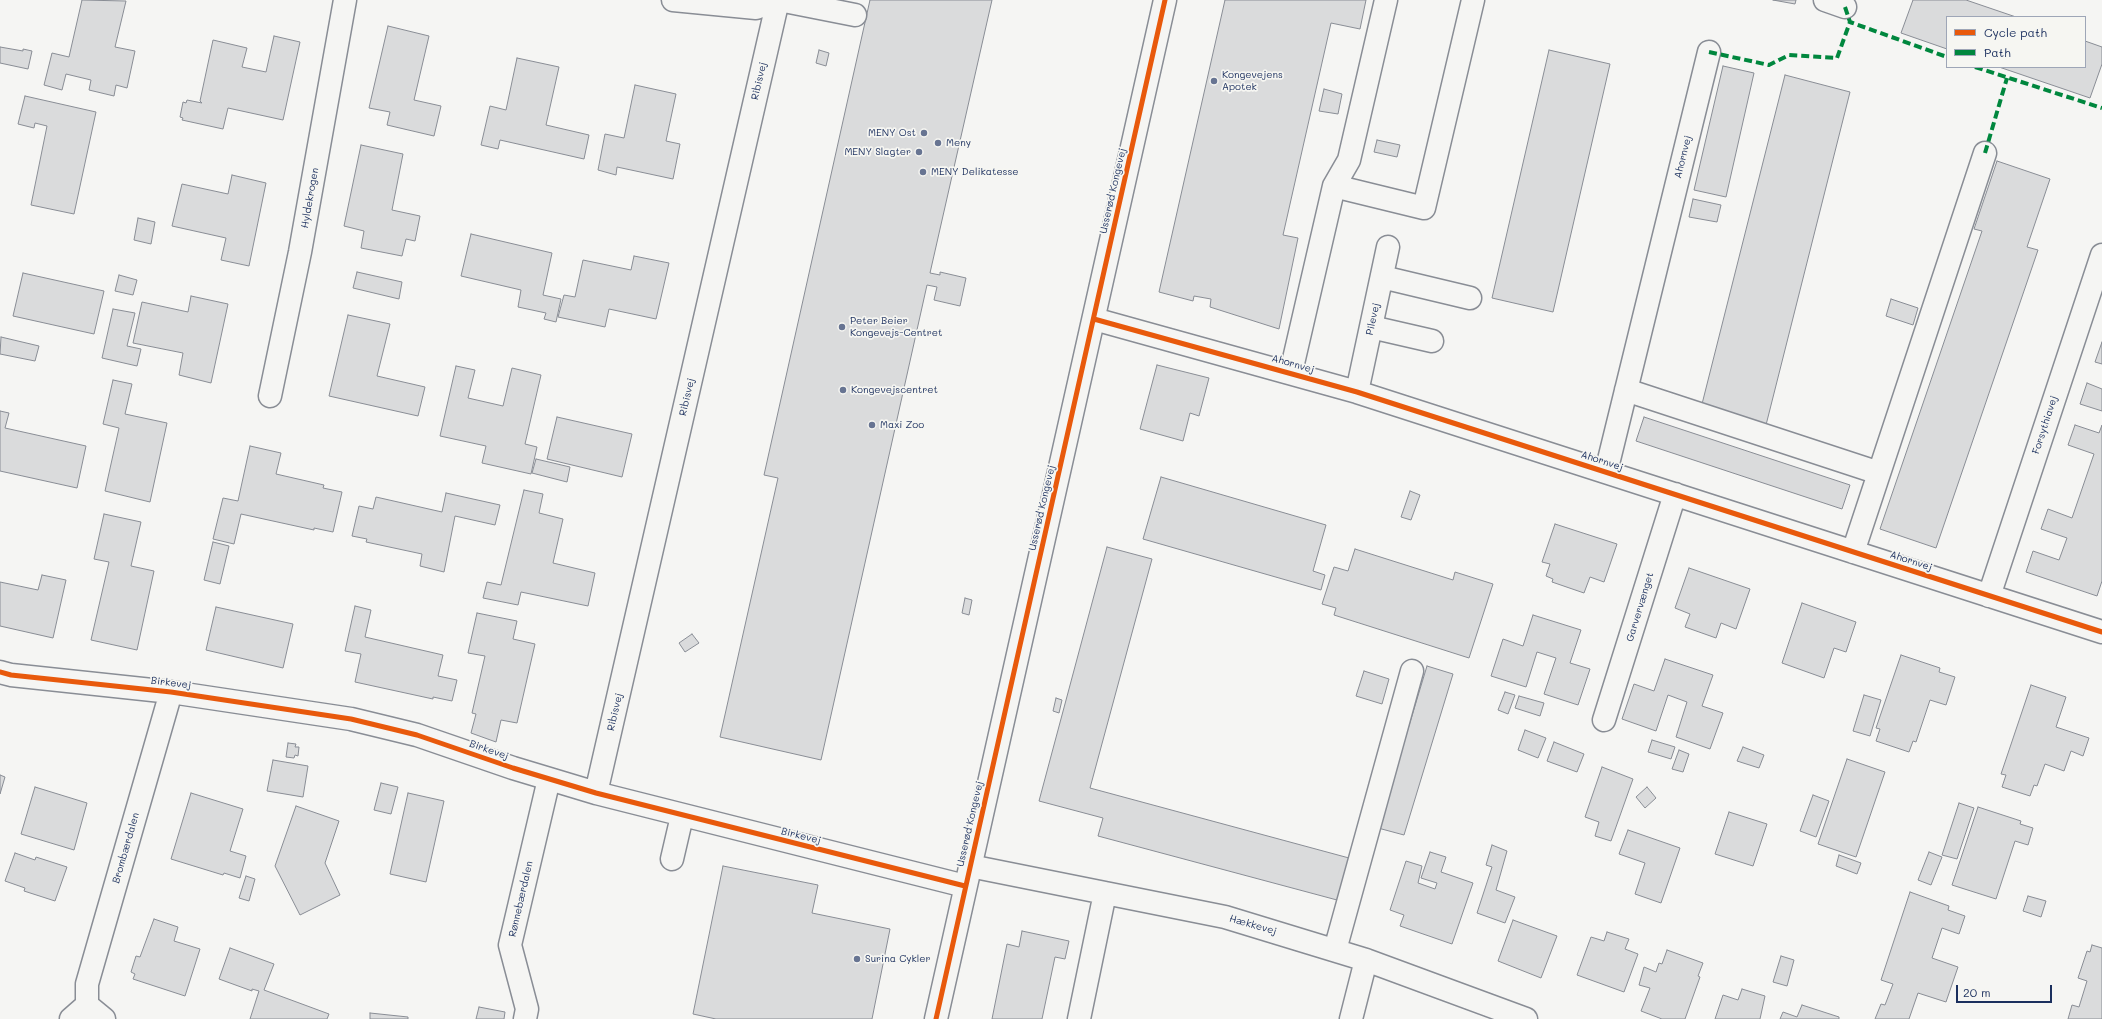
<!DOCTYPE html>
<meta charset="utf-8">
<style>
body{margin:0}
#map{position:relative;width:2102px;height:1019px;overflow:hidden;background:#f5f5f3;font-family:Mali,sans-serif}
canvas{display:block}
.legend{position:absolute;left:1946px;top:16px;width:140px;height:52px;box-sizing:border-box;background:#f6f6f2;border:1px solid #9ea6b7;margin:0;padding:5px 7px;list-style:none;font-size:12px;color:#1b2f5e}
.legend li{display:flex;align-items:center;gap:8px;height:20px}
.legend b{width:20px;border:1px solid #9ea6b7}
.scale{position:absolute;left:1956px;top:985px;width:96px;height:18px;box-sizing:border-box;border:2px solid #1b2f5e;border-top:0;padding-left:5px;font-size:12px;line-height:14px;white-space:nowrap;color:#1b2f5e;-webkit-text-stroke:3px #f6f6f2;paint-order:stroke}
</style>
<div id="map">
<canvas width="2102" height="1019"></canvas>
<ul class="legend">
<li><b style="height:5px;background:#e8590c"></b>Cycle path</li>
<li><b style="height:5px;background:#00873e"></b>Path</li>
</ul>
<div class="scale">20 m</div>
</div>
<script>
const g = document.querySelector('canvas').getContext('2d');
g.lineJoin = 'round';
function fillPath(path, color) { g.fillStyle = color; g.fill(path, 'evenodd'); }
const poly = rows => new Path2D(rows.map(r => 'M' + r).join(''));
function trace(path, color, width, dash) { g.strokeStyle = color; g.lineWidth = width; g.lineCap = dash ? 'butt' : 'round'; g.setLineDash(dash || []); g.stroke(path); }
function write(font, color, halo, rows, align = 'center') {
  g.font = font + ' Mali,sans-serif'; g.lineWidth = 3.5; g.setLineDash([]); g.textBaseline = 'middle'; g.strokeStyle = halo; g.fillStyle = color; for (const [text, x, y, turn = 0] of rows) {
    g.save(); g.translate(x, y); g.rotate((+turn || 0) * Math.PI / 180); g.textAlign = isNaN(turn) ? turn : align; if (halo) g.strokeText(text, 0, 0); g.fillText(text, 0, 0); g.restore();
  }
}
const building = poly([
 [82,0,126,1,115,47,135,51,127,88,116,85,114,96,89,90,91,80,66,74,62,90,44,85,52,53,69,57,82,0],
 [870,0,992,0,930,273,940,275,940,272,966,278,960,306,934,300,937,287,927,285,821,760,720,737,778,478,764,475,870,0],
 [1225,0,1366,0,1360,29,1331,23,1283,235,1298,238,1279,329,1210,307,1211,299,1194,296,1193,301,1159,292,1225,0],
 [1773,0,1796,0,1795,4,1773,0],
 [1913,0,1966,0,2016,17,1947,17,1947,49,1901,33,1913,0],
 [388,26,429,36,414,100,441,106,434,136,387,125,390,112,369,108,388,26],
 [274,36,300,42,283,120,228,108,223,129,182,120,183,118,180,117,183,102,186,103,187,100,202,103,200,101,213,40,247,48,242,67,266,72,274,36],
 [2085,41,2102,47,2102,64,2090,98,1999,67,2085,67,2085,41],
 [0,47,23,51,23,49,32,51,28,69,0,63,0,47],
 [819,50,829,53,826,66,816,63,819,50],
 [1549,50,1610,64,1553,312,1492,298,1549,50],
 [517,58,559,67,546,125,589,135,584,159,500,140,498,149,481,145,490,106,506,110,517,58],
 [1723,66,1754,73,1726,197,1694,190,1723,66],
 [1785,75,1850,92,1766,425,1701,408,1785,75],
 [635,85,676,94,666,141,680,144,673,179,617,167,616,175,598,170,605,134,624,138,635,85],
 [1324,89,1342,94,1338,114,1319,111,1324,89],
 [25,96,96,112,74,214,31,205,47,126,35,123,34,128,18,124,25,96],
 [1377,140,1400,145,1397,157,1374,152,1377,140],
 [361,145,403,154,392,210,420,216,415,241,406,239,402,256,361,248,364,231,344,226,361,145],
 [1997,161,2050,179,2027,247,2038,250,1936,548,1880,529,1982,231,1974,229,1997,161],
 [232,175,266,183,249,266,221,260,226,238,172,226,182,184,228,194,232,175],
 [1693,199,1721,205,1717,222,1689,217,1693,199],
 [138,218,155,222,151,244,134,240,138,218],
 [471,234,552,253,543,295,561,299,556,322,544,319,546,313,518,307,521,290,461,276,471,234],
 [634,256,669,263,656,319,609,309,605,327,558,317,564,295,575,297,583,260,631,270,634,256],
 [357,272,402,282,399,299,353,288,357,272],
 [23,273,104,291,94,334,13,316,23,273],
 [119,275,137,280,133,295,115,291,119,275],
 [191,296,228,304,211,383,179,375,183,353,133,343,142,302,188,312,191,296],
 [1891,299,1918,308,1913,325,1886,316,1891,299],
 [113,309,135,313,127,346,141,349,137,366,102,358,113,309],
 [348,315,390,324,377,376,425,387,418,416,329,396,348,315],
 [1,337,39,346,35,361,0,354,1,337],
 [2102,342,2102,364,2095,362,2102,342],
 [1157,365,1209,378,1199,416,1190,413,1183,441,1140,429,1157,365],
 [456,366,475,370,468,398,503,406,512,368,541,375,525,444,537,447,531,474,482,463,486,446,440,436,456,366],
 [113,380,132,384,125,414,167,423,150,502,105,491,119,428,103,424,113,380],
 [2087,383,2102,389,2102,411,2080,404,2087,383],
 [0,411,9,413,5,428,86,446,77,488,0,471,0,411],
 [557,417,632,434,622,477,547,459,557,417],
 [1644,417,1850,485,1842,509,1636,441,1644,417],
 [2075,425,2099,433,2102,425,2102,581,2097,596,2026,572,2033,551,2059,560,2067,538,2041,529,2048,509,2072,518,2094,454,2068,445,2075,425],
 [250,446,281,453,276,474,324,485,323,488,342,492,333,532,314,528,314,530,241,514,234,544,213,539,223,498,238,501,250,446],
 [536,459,570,467,567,482,532,473,536,459],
 [1161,477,1326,525,1313,571,1325,575,1321,590,1143,539,1161,477],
 [524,490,543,494,539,513,563,519,553,563,595,573,588,606,521,592,518,605,483,598,487,582,501,585,524,490],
 [1410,491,1420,495,1411,520,1401,517,1410,491],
 [446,493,500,505,495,525,455,516,444,572,420,566,422,554,366,542,367,539,352,536,359,506,373,509,376,497,442,512,446,493],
 [104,514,141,522,131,566,154,571,137,650,91,640,109,562,94,559,104,514],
 [1555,524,1617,544,1604,582,1590,577,1584,593,1552,582,1553,579,1546,576,1550,564,1542,562,1555,524],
 [213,542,229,546,220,584,204,580,213,542],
 [1107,547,1152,559,1090,788,1349,858,1337,900,1098,836,1103,818,1039,801,1107,547],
 [1355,549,1453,580,1455,572,1493,584,1469,658,1334,615,1336,608,1322,604,1334,567,1348,571,1355,549],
 [1689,568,1750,589,1736,629,1721,623,1716,638,1685,627,1690,614,1675,608,1689,568],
 [42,575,66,580,53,638,0,626,0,582,38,590,42,575],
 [965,598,972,600,969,615,962,613,965,598],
 [1802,603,1856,622,1846,652,1834,648,1824,678,1782,663,1802,603],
 [355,606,371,610,365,637,443,655,438,676,457,680,452,701,433,697,433,699,355,682,361,654,345,651,355,606],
 [216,607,293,624,283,668,206,650,216,607],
 [477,613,517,621,513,639,535,644,517,723,501,720,496,742,471,733,476,714,472,713,485,656,468,653,477,613],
 [1533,615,1581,630,1570,663,1590,669,1578,705,1544,694,1556,658,1537,652,1526,687,1491,676,1503,639,1523,646,1533,615],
 [692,634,699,643,685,652,679,643,692,634],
 [1901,655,1940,668,1939,672,1955,677,1946,705,1930,700,1916,742,1913,741,1909,752,1876,741,1880,729,1876,728,1901,655],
 [1665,659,1713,675,1702,706,1723,713,1710,749,1676,737,1687,702,1668,695,1656,731,1622,719,1634,684,1654,691,1665,659],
 [1427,666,1453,674,1404,835,1378,828,1427,666],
 [1364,671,1389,679,1382,704,1356,696,1364,671],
 [2031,685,2066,697,2056,727,2089,738,2083,756,2071,751,2064,771,2045,764,2037,786,2034,785,2030,796,2002,787,2006,775,2001,774,2031,685],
 [1505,692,1515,695,1508,714,1498,710,1505,692],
 [1864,695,1881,700,1870,736,1853,731,1864,695],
 [1519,696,1544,703,1540,716,1515,708,1519,696],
 [1056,698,1062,700,1059,713,1053,711,1056,698],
 [1525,730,1546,738,1538,758,1518,750,1525,730],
 [1652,740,1675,747,1671,759,1648,752,1652,740],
 [1554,742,1584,754,1577,772,1547,761,1554,742],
 [288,743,296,744,295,747,299,747,298,756,295,755,294,758,286,757,288,743],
 [1743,747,1764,755,1759,768,1737,761,1743,747],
 [1679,750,1689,754,1683,772,1672,769,1679,750],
 [1847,759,1885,772,1856,857,1818,844,1847,759],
 [273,760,308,766,303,797,267,791,273,760],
 [1602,767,1633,779,1611,841,1595,836,1599,822,1585,817,1602,767],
 [0,775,5,777,0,794,0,775],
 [381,783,398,787,391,814,374,810,381,783],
 [35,787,87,803,74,850,21,834,35,787],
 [1647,787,1656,798,1645,808,1636,797,1647,787],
 [191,793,243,809,230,851,246,856,240,878,224,873,223,875,171,859,191,793],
 [408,793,444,801,426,882,390,874,408,793],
 [1813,795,1829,801,1816,837,1800,831,1813,795],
 [1959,803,1974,808,1957,859,1942,855,1959,803],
 [296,806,339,821,325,863,340,895,300,915,275,866,296,806],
 [1978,807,2021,821,2020,824,2033,828,2028,845,2015,841,1996,899,1952,885,1978,807],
 [1729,812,1767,824,1753,866,1715,854,1729,812],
 [1628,830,1680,848,1661,903,1635,894,1645,863,1619,854,1628,830],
 [1492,845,1507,851,1496,890,1515,897,1505,923,1477,913,1492,867,1486,865,1492,845],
 [1430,852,1446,857,1441,872,1473,883,1452,944,1400,926,1404,915,1390,910,1406,861,1422,866,1418,883,1435,889,1437,883,1421,878,1430,852],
 [1929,852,1942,857,1931,885,1918,880,1929,852],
 [15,853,35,860,36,857,67,867,55,901,24,891,25,888,5,881,15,853],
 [1839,855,1861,863,1857,874,1836,866,1839,855],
 [723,866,818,885,812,913,890,929,872,1019,716,1019,693,1014,723,866],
 [246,876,255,879,249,901,239,898,246,876],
 [1910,892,1949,906,1948,910,1965,916,1959,934,1942,928,1932,958,1958,967,1946,1002,1918,993,1909,1019,1875,1019,1881,1004,1885,1005,1893,984,1881,980,1910,892],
 [2028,896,2046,901,2041,917,2023,911,2028,896],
 [154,919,178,927,174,941,200,949,185,996,133,979,135,974,131,972,136,956,140,957,154,919],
 [1513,920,1557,936,1541,978,1498,961,1513,920],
 [1022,931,1069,941,1065,959,1055,957,1042,1019,992,1019,1007,944,1019,947,1022,931],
 [1607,932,1629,939,1625,949,1638,954,1624,992,1577,975,1591,937,1604,941,1607,932],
 [2092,945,2102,948,2102,1019,2068,1019,2072,1005,2079,1007,2087,981,2078,978,2087,951,2090,952,2092,945],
 [230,948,274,964,264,990,329,1014,327,1019,250,1019,259,991,252,989,252,991,219,979,230,948],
 [1667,950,1703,963,1698,976,1700,977,1685,1019,1662,1019,1641,1011,1650,988,1639,985,1644,967,1656,972,1659,963,1662,964,1667,950],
 [1781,956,1794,960,1787,986,1773,982,1781,956],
 [1742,989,1765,996,1760,1019,1715,1019,1723,995,1738,1000,1742,989],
 [1802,1005,1839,1017,1839,1019,1780,1019,1783,1012,1797,1017,1802,1005],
 [479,1007,505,1012,504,1019,476,1019,479,1007],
 [370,1013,408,1017,408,1019,370,1019,370,1013]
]);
const minor = poly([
 [673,0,756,8,777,0],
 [779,0,855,15],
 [1825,0,1845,7],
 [1334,186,1424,208,1473,0],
 [1382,277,1470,298],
 [1094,319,1357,392,2102,632],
 [1371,327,1432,341],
 [1291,372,1334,186,1349,160,1386,0],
 [1626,390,1879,473],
 [1357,392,1388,247],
 [270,396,300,252,345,0],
 [1606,472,1709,52],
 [1853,552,1985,153],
 [1989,596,2102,255],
 [0,672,11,675,171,692,351,719,417,735,513,768,596,793,965,886],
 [1604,720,1675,494],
 [596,793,778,0],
 [672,859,682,816],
 [970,866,1225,917,1366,960,1526,1019],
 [1335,950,1412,671],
 [71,1019,87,1005],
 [104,1019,87,1005,87,984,171,692],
 [525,1019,527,1009,510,945,549,779],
 [1079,1019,1105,893],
 [1351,1019,1366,960]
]);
const major = poly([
 [936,1019,1165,0]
]);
const quiet = poly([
 [1845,7,1850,22,1947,57],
 [1709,52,1769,65,1789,55,1837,58,1850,22],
 [1975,67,2102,108],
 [1985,153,2007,78]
]);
const cycleway = poly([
 [1094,319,1357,392,2102,632],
 [0,672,11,675,171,692,351,719,417,735,513,768,596,793,965,886],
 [936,1019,1165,0]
]);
const markers = [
 [1214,81,4,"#677492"],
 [924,133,4,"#677492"],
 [938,143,4,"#677492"],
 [919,152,4,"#677492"],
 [923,172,4,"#677492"],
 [842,327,4,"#677492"],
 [843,390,4,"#677492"],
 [872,425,4,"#677492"],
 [857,959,4,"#677492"]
];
const poiNames = [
 ["Kongevejens",1222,75],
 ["Apotek",1222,87],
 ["MENY Ost",916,133,"right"],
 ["Meny",946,143],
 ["MENY Slagter",911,152,"right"],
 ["MENY Delikatesse",931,172],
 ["Peter Beier",850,321],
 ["Kongevejs-Centret",850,333],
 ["Kongevejscentret",851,390],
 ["Maxi Zoo",880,425],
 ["Surina Cykler",865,959]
];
const streetNames = [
 ["Ribisvej",759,81,-77],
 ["Ahornvej",1683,157,-76],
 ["Usserød Kongevej",1113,191,-77],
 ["Hyldekrogen",310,198,-80],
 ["Pilevej",1373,319,-78],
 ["Ahornvej",1293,364,16],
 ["Ribisvej",687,397,-77],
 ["Forsythiavej",2045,425,-72],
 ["Ahornvej",1602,461,18],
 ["Usserød Kongevej",1042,508,-77],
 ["Ahornvej",1911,561,18],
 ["Garvervænget",1640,607,-73],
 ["Birkevej",171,683,7],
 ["Ribisvej",615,712,-77],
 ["Birkevej",489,750,19],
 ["Usserød Kongevej",970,824,-77],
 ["Birkevej",801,836,14],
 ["Brombærdalen",126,848,-74],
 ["Rønnebærdalen",521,899,-77],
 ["Hækkevej",1253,925,16]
];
fillPath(building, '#dadbdc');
trace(building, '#898d95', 1);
trace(minor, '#898d95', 25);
trace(major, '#898d95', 25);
trace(minor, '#f5f5f3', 22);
trace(major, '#f5f5f3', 22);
trace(quiet, '#00873e', 4, [8, 4]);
trace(cycleway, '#e8590c', 5);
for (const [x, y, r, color] of markers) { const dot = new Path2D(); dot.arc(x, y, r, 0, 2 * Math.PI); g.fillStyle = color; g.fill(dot); trace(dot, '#f6f6f2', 1.5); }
write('10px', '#1b2f5e', '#f6f6f2', poiNames, 'left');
write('10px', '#1b2f5e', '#f6f6f2', streetNames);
</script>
